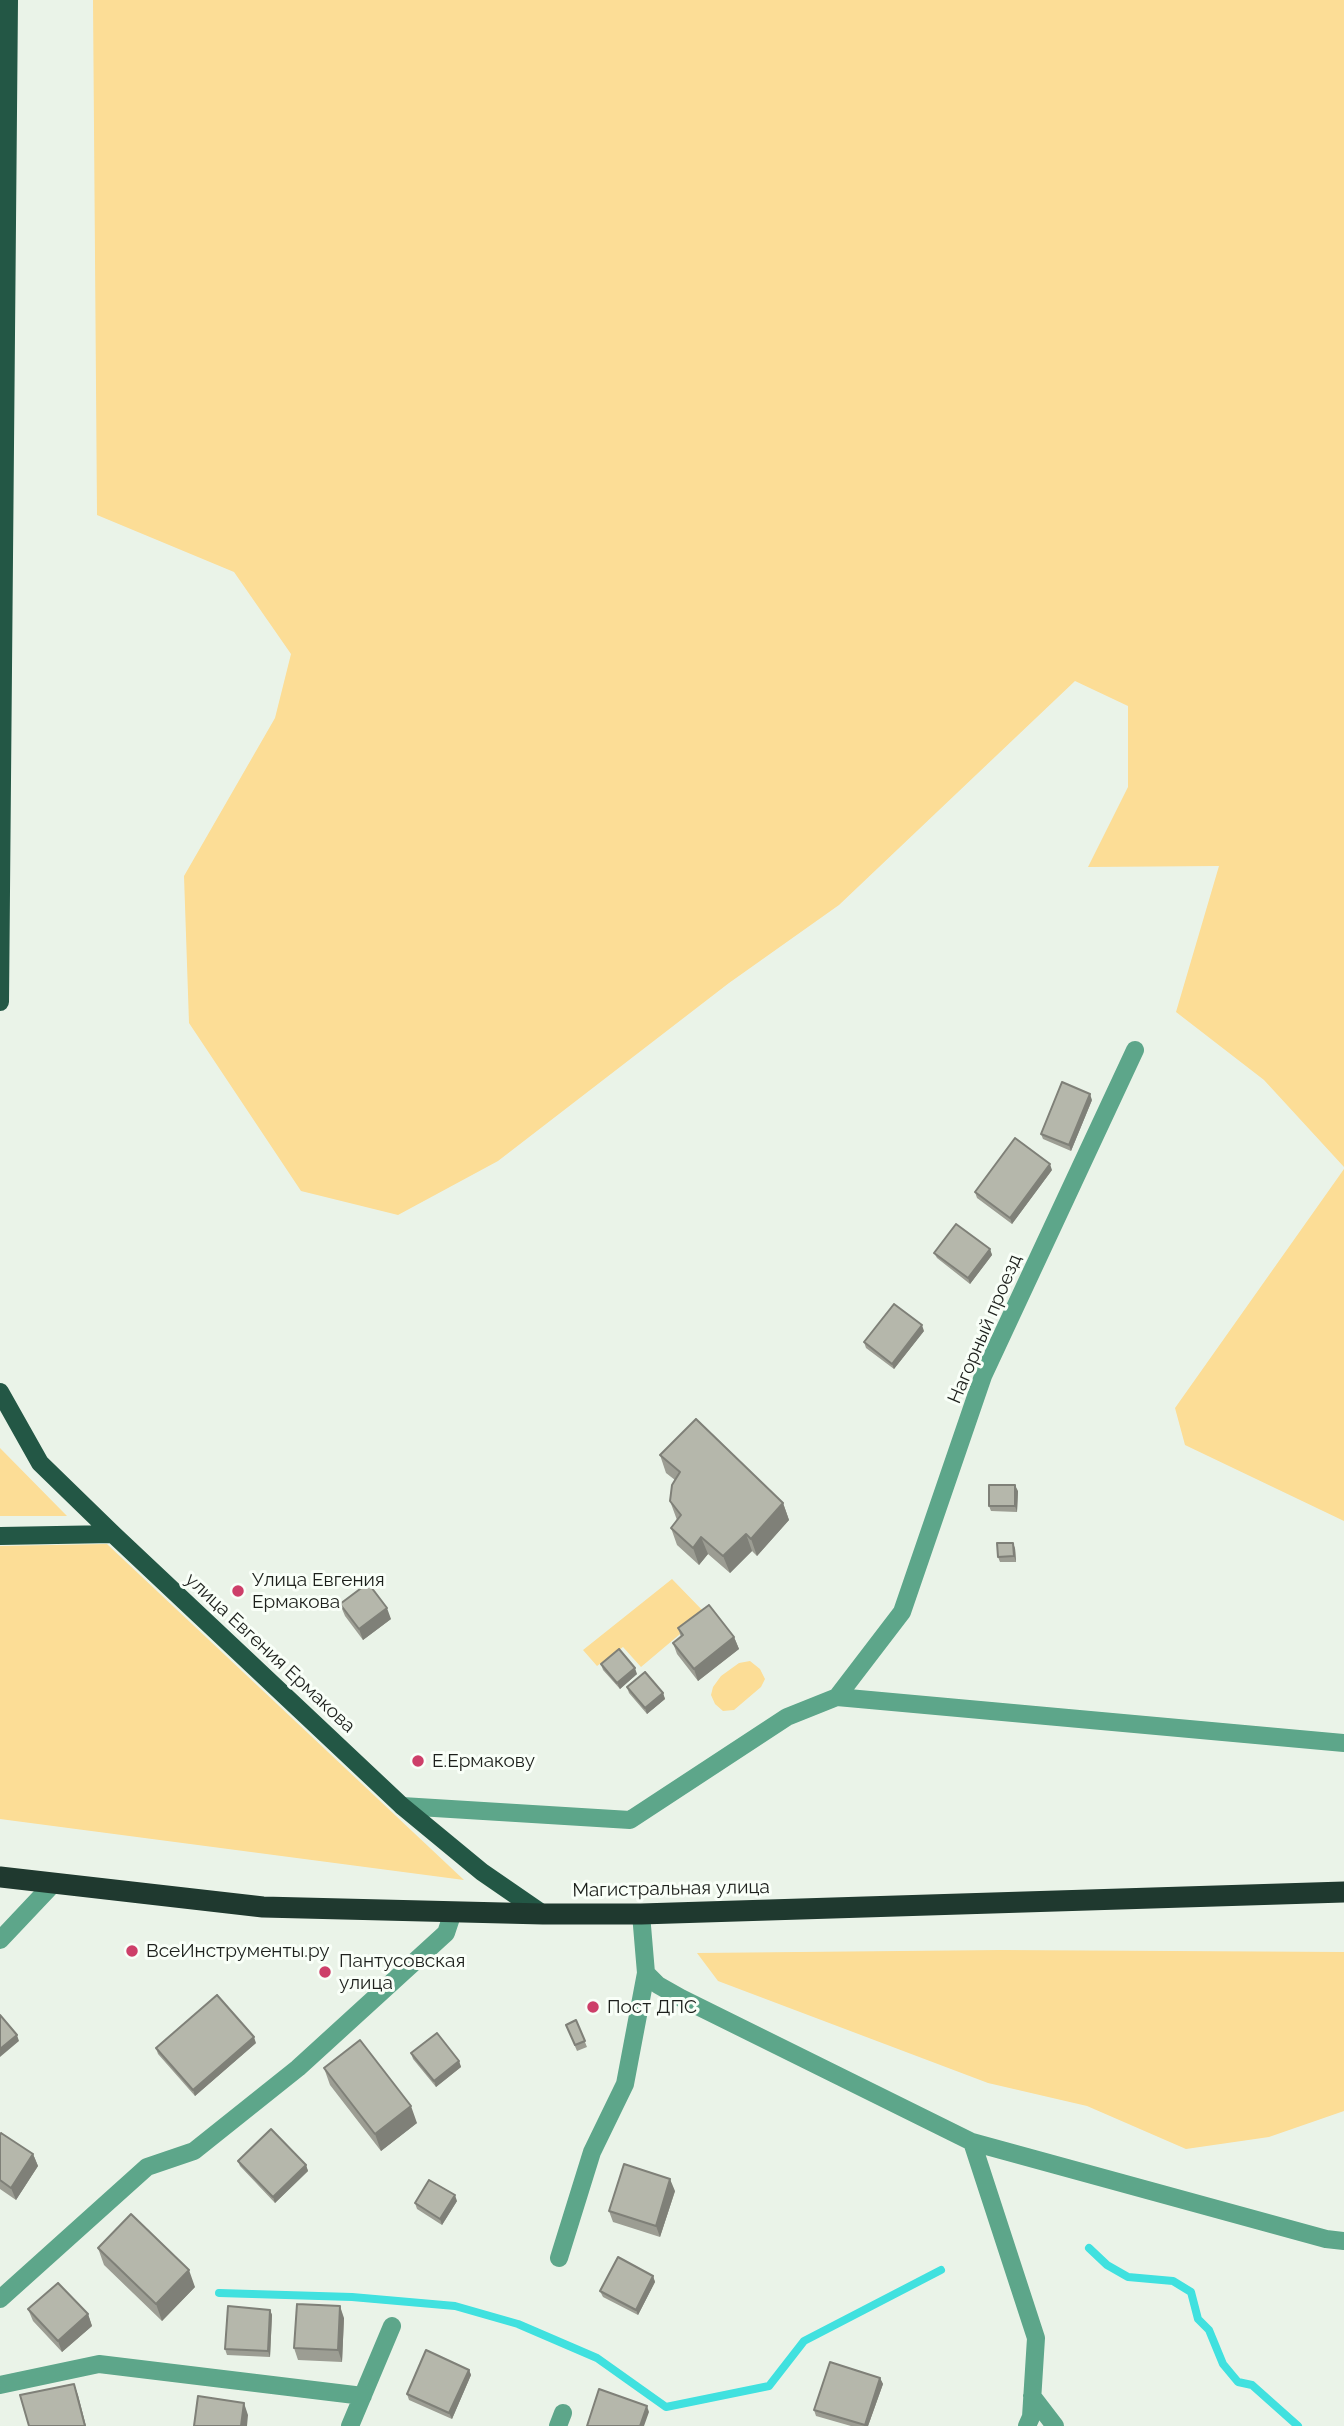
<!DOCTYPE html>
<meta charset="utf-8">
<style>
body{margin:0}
canvas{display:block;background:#eaf3e8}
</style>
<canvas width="1344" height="2426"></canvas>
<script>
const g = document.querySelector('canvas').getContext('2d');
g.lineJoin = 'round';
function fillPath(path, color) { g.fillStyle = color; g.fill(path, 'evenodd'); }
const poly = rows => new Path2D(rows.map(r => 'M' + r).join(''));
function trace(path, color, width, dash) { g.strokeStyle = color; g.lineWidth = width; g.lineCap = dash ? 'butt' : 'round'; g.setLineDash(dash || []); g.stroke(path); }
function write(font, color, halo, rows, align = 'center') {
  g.font = font + ' Raleway,sans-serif'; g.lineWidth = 6; g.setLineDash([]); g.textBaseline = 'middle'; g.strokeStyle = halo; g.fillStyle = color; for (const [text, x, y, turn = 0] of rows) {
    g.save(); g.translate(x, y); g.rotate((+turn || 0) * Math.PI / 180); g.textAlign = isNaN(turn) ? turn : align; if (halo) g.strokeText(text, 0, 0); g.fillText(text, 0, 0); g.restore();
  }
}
const green = poly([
 [93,0,1344,0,1344,1167,1264,1080,1176,1012,1219,866,1088,867,1128,787,1128,706,1075,681,839,905,729,983,498,1161,398,1215,301,1191,189,1023,184,876,275,718,291,654,234,572,97,515],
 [1344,1169,1344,1521,1185,1445,1175,1408],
 [0,1448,67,1516,0,1516],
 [107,1544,464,1880,0,1819,0,1546],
 [672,1579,705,1613,641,1667,623,1647,597,1666,583,1650],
 [750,1661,760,1669,765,1679,761,1687,734,1710,723,1711,715,1704,711,1695,713,1687,721,1676,739,1663],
 [1001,1950,1344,1952,1344,2111,1269,2137,1186,2149,1087,2106,988,2083,718,1981,697,1953]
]);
const stream = poly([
 [1089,2248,1107,2265,1128,2277,1173,2281,1191,2292,1198,2319,1209,2330,1223,2364,1238,2382,1252,2385,1298,2426],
 [219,2293,352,2297,455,2306,518,2324,597,2358,666,2407,769,2386,804,2341,941,2270]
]);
const minor = poly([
 [837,1697,902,1612,983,1376,1135,1050],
 [402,1806,630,1820,787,1717,837,1697,1344,1743],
 [0,1940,52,1885],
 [646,1973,658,1985,681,1998,972,2142,1326,2239,1344,2241],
 [972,2142,1036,2338,1031,2417,1027,2426],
 [559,2258,592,2152,625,2084,646,1973,641,1914],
 [0,2299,147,2167,194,2151,298,2068,446,1933,453,1912],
 [0,2385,99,2364,363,2396],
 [1032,2396,1055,2426],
 [350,2426,392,2326],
 [558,2426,563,2413]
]);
const major = poly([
 [0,1002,9,0],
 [0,1392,40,1463,113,1534,402,1806,482,1872,543,1914],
 [0,1536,113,1534]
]);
const highway = poly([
 [0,1877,263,1907,543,1914,641,1914,1344,1892]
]);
const wall = poly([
 [1092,1100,1071,1151,1043,1139,1041,1134],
 [1052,1170,1012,1224,977,1198,975,1192],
 [990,1249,992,1255,970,1284,937,1258,934,1253],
 [924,1331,894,1369,866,1348,864,1342],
 [660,1455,783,1503,789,1520,757,1556,752,1551,730,1573,708,1554,699,1565,677,1545,671,1528,677,1520,670,1501,675,1480,666,1473],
 [1018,1491,1017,1512,991,1511,989,1506],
 [1015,1548,1016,1562,1000,1562,998,1557],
 [340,1604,391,1619,363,1640,345,1616],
 [678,1628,734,1637,739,1649,698,1681,677,1654,673,1643,681,1637],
 [601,1664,637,1674,620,1689,603,1670],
 [627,1687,663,1693,665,1699,647,1714,629,1693],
 [576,2020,587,2047,577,2051,566,2025],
 [256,2043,195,2096,158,2054,156,2048],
 [411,2053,459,2061,461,2067,436,2087,413,2059],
 [324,2068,417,2123,381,2151,330,2085],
 [0,2135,33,2154,38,2166,16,2200,0,2189],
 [238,2161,306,2165,308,2171,275,2203,240,2166],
 [675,2191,660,2237,613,2222,609,2211],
 [457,2201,442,2225,417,2209,415,2203],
 [98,2248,195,2287,162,2321,104,2265],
 [653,2276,655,2282,638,2315,603,2297,600,2291],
 [28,2309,88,2314,92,2326,62,2352,33,2321],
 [270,2310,272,2315,270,2357,227,2355,225,2349],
 [344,2318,342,2362,298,2360,294,2348],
 [469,2370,471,2375,452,2419,409,2400,407,2394],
 [880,2378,883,2384,868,2426,851,2426,816,2416,814,2410]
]);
const shadedWall = poly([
 [1090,1094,1092,1100,1071,1151,1069,1145],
 [1050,1164,1052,1170,1012,1224,1010,1218],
 [990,1249,992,1255,970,1284,968,1278],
 [922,1325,924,1331,894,1369,892,1364],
 [1015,1485,1018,1491,1017,1512,1015,1506],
 [783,1503,789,1520,757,1556,751,1539],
 [746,1534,752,1551,730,1573,723,1556],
 [701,1537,708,1554,699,1565,693,1548],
 [1013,1543,1015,1548,1016,1562,1014,1556],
 [387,1608,391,1619,363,1640,359,1629],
 [734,1637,739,1649,698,1681,694,1669],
 [635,1668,637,1674,620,1689,617,1683],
 [663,1693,665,1699,647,1714,645,1708],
 [17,2035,19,2041,0,2057,0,2049],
 [254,2037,256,2043,195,2096,193,2090],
 [459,2061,461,2067,436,2087,434,2081],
 [411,2106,417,2123,381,2151,375,2134],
 [33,2154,38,2166,16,2200,11,2188],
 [306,2165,308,2171,275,2203,273,2197],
 [670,2179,675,2191,660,2237,656,2226],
 [455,2195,457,2201,442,2225,440,2219],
 [189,2270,195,2287,162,2321,156,2304],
 [653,2276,655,2282,638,2315,636,2310],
 [340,2306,344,2318,342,2362,338,2350],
 [270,2310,272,2315,270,2357,268,2351],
 [88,2314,92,2326,62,2352,58,2341],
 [469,2370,471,2375,452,2419,449,2413],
 [880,2378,883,2384,868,2426,865,2426],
 [74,2384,78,2395,86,2426,85,2426],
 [244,2403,248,2415,247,2426,241,2426],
 [647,2406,649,2412,644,2426,640,2426]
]);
const building = poly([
 [1062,1082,1090,1094,1069,1145,1041,1134,1062,1082],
 [1015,1138,1050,1164,1010,1218,975,1192,1015,1138],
 [956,1224,990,1249,968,1278,934,1253,956,1224],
 [894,1304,922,1325,892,1364,864,1342,894,1304],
 [696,1419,783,1503,751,1539,746,1534,723,1556,701,1537,693,1548,671,1528,681,1515,670,1501,672,1485,680,1472,660,1455,696,1419],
 [989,1485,1015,1485,1015,1506,989,1506,989,1485],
 [997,1543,1013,1543,1014,1556,998,1557,997,1543],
 [368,1583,387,1608,359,1629,340,1604,368,1583],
 [709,1605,734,1637,694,1669,673,1643,683,1635,678,1628,709,1605],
 [619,1649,635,1668,617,1683,601,1664,619,1649],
 [645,1672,663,1693,645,1708,627,1687,645,1672],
 [217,1995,254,2037,193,2090,156,2048,217,1995],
 [0,2015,17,2035,0,2049,0,2015],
 [576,2020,585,2041,575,2045,566,2025,576,2020],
 [437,2033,459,2061,434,2081,411,2053,437,2033],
 [360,2040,411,2106,375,2134,324,2068,360,2040],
 [271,2129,306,2165,273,2197,238,2161,271,2129],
 [1,2133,33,2154,11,2188,0,2180,0,2135,1,2133],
 [624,2164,670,2179,656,2226,609,2211,624,2164],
 [429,2180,455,2195,440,2219,415,2203,429,2180],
 [131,2214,189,2270,156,2304,98,2248,131,2214],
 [618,2257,653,2276,636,2310,600,2291,618,2257],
 [58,2283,88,2314,58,2341,28,2309,58,2283],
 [297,2304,340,2306,338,2350,294,2348,297,2304],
 [228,2306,270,2310,268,2351,225,2349,228,2306],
 [426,2350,469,2370,449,2413,407,2394,426,2350],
 [830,2362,880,2378,865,2425,814,2410,830,2362],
 [74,2384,85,2426,29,2426,20,2395,74,2384],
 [599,2389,647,2406,640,2426,587,2426,599,2389],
 [198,2396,244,2403,241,2426,194,2426,198,2396]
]);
const markers = [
 [238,1591,7,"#cd3f69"],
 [418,1761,7,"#cd3f69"],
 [132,1951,7,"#cd3f69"],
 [325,1972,7,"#cd3f69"],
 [593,2007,7,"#cd3f69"]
];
const streetNames = [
 ["Нагорный проезд",985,1329,-67],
 ["улица Евгения Ермакова",270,1653,43],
 ["Магистральная улица",671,1889,-1]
];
const poiNames = [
 ["Улица Евгения",252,1580],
 ["Ермакова",252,1602],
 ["Е.Ермакову",432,1761],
 ["ВсеИнструменты.ру",146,1951],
 ["Пантусовская",339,1961],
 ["улица",339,1983],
 ["Пост ДПС",607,2007]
];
fillPath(green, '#fcdd96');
trace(stream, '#40e1df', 8);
trace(minor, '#5da68a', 18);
trace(major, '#235745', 18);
trace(highway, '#1f392f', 21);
fillPath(wall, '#9c9d93');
fillPath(shadedWall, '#7f8078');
fillPath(building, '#b5b7ab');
trace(building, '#7f8078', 2);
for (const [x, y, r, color] of markers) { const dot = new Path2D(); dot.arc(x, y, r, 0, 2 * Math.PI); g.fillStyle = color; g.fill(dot); trace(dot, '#f9fff8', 2.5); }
write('19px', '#1d201c', '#f9fff8', streetNames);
write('19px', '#1d201c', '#f9fff8', poiNames, 'left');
</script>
